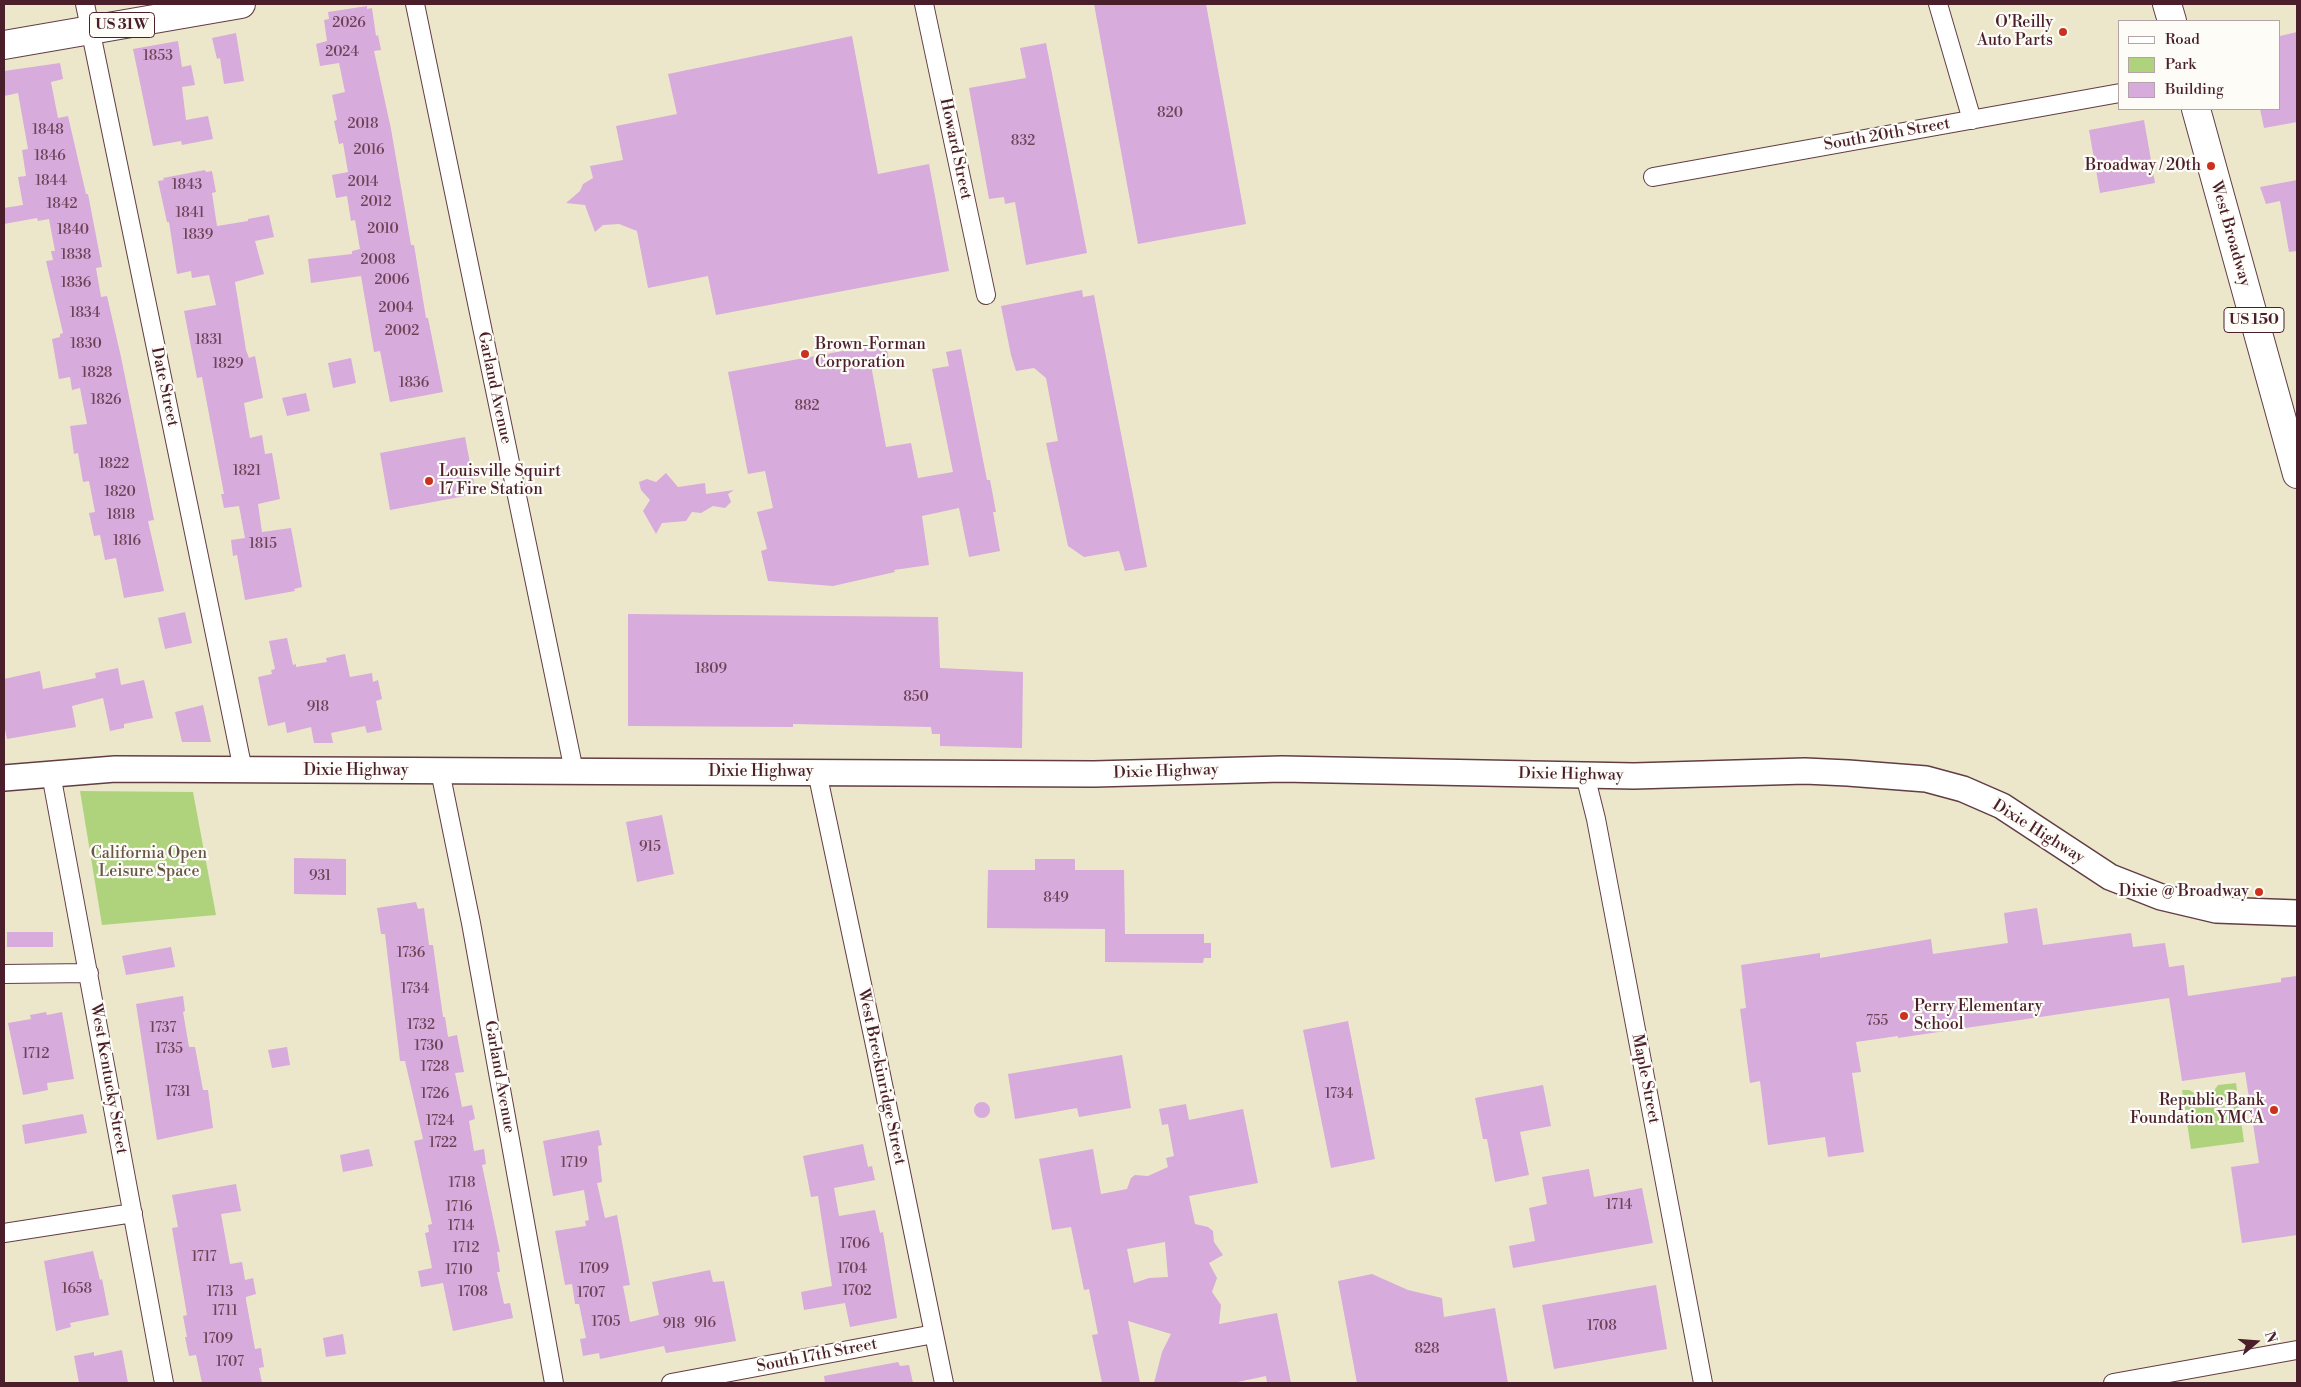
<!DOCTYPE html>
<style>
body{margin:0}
#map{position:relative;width:2301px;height:1387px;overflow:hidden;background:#ece7cb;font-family:"Libre Bodoni",serif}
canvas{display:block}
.frame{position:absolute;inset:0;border:5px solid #4a1f2b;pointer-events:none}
.legend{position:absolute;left:2118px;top:20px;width:162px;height:90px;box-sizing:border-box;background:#fdfcf7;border:1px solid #b5a4a5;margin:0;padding:6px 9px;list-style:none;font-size:15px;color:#4a1f2b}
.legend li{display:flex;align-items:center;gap:10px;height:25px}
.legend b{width:25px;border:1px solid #b5a4a5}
.north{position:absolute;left:2231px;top:1317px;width:50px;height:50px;-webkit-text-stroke:4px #fdfcf7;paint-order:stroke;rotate:72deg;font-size:14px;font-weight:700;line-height:20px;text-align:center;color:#4a1f2b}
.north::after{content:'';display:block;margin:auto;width:18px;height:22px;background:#4a1f2b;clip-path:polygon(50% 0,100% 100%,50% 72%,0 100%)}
</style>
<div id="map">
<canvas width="2301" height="1387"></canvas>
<div class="frame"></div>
<ul class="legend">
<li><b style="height:6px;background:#fff"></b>Road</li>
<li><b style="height:14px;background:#afd37d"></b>Park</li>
<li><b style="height:14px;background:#d7abdb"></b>Building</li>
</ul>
<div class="north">N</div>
</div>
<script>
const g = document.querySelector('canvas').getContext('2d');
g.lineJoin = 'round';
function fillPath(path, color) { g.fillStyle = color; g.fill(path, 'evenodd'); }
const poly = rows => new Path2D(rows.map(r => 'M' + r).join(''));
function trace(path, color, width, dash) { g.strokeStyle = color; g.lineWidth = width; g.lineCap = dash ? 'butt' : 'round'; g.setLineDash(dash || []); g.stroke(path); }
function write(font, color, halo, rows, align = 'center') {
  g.font = font + ' "Libre Bodoni",serif'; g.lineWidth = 4.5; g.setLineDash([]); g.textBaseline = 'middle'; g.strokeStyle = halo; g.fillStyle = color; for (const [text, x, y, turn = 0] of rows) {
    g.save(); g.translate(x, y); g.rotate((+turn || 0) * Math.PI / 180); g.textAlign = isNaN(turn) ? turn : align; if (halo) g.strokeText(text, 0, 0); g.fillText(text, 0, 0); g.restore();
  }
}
const green = poly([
 [80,791,193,792,216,915,102,925],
 [2236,1083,2244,1142,2191,1149,2182,1090,2189,1090,2198,1095,2206,1096,2213,1092,2218,1085]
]);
const building = poly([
 [1094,4,1206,4,1246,224,1138,244],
 [367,6,367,9,372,8,376,36,378,35,381,50,374,51,391,129,411,245,414,245,426,318,428,318,443,392,390,402,380,351,374,352,361,276,311,283,308,259,352,254,352,251,360,249,355,220,351,221,347,196,336,198,332,175,348,172,343,143,339,144,334,121,337,120,332,95,345,92,339,63,320,66,316,44,327,41,324,20,329,19,328,12],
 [2297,32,2297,122,2264,128,2260,109,2280,109,2280,36],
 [236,33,244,81,224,84,220,58,217,59,212,38],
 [852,36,878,174,929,164,949,271,716,315,708,276,648,288,637,231,619,224,603,225,595,232,585,205,566,203,580,191,583,184,593,178,590,166,623,160,616,126,677,114,668,74],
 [178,41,182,67,191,65,195,85,182,87,186,120,208,116,213,139,182,145,181,141,153,146,133,49],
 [1046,43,1087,253,1026,265,1015,202,1005,204,1004,197,989,199,969,88,1026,78,1020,48],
 [60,63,63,79,51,82,58,118,68,116,86,194,88,194,102,267,96,268,101,297,107,296,121,357,151,505,154,520,148,521,164,591,124,598,116,558,105,560,100,535,94,536,89,513,95,512,89,481,83,482,78,453,74,454,70,426,87,424,80,388,72,390,70,377,59,379,52,339,60,337,60,334,63,333,46,261,53,260,51,251,55,251,49,219,38,221,37,218,4,224,4,208,23,205,18,177,26,176,22,150,28,149,18,93,4,96,4,71],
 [2144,120,2155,183,2100,193,2089,130],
 [205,170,206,172,212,171,216,192,212,193,217,226,248,221,248,219,269,215,274,237,255,241,264,274,235,282,246,350,249,358,255,356,263,398,244,403,250,438,262,435,265,454,272,453,280,499,258,504,262,532,291,528,302,587,294,589,295,591,245,600,237,555,233,556,231,540,245,538,239,506,224,508,221,494,224,494,202,377,197,378,184,311,216,305,209,275,192,278,191,271,177,274,169,222,167,222,158,181,164,180,163,178],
 [2297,180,2297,251,2289,252,2280,201,2266,204,2260,187],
 [1082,290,1083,297,1094,295,1147,567,1125,571,1119,551,1084,557,1068,546,1046,443,1058,441,1046,378,1034,368,1016,371,1011,355,1001,306],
 [886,343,889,361,871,365,886,447,911,443,918,478,953,472,932,369,949,366,946,352,961,349,987,480,990,480,996,512,993,512,1000,551,969,557,959,508,922,516,929,565,894,570,895,572,833,586,768,581,761,551,767,549,757,512,773,508,765,471,748,474,728,372],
 [351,358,356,383,333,388,328,363],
 [306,393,310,411,287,416,282,398],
 [465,437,476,494,390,510,380,453],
 [666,473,678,487,705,483,706,494,734,490,728,494,731,502,725,508,713,506,701,513,692,512,686,521,662,523,656,534,643,511,650,500,641,490,639,482,647,479,656,482],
 [185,612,192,643,165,649,158,618],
 [628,614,938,617,940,668,1023,672,1022,748,940,746,940,734,932,734,931,727,793,724,793,727,628,726],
 [287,638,293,665,296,664,296,667,327,662,326,658,345,654,350,677,372,673,373,682,378,680,382,699,376,701,382,730,367,733,365,726,331,733,333,743,314,743,311,727,287,733,285,722,268,726,258,677,272,674,271,670,275,669,269,641],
 [118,668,121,685,144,680,153,718,124,724,124,728,110,731,103,698,72,706,76,727,7,739,4,725,4,679,40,671,43,689,96,678,95,673],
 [203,705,211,742,182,742,175,712],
 [662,815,674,874,637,882,626,822],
 [294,858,346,859,346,895,294,894],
 [1035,859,1075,859,1075,870,1124,870,1125,934,1204,934,1204,943,1211,943,1211,958,1204,958,1203,963,1105,962,1105,929,987,928,988,870,1035,870],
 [416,902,418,909,424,908,429,945,433,945,443,1017,445,1017,448,1037,457,1035,464,1072,455,1073,462,1107,472,1105,475,1119,469,1121,474,1151,484,1149,486,1164,482,1165,500,1252,497,1252,500,1272,497,1272,504,1304,510,1303,513,1318,453,1331,443,1283,421,1287,418,1271,432,1268,425,1233,429,1232,428,1225,432,1224,414,1141,423,1139,405,1061,400,1061,385,934,381,934,377,908],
 [2037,908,2043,945,2131,933,2133,947,2165,943,2169,967,2184,965,2188,996,2281,982,2281,978,2297,976,2297,1235,2242,1243,2231,1167,2259,1163,2245,1072,2182,1081,2169,998,1898,1038,1898,1036,1856,1042,1861,1072,1852,1073,1864,1152,1828,1157,1825,1137,1768,1145,1760,1081,1750,1083,1740,1009,1746,1008,1741,965,1820,953,1820,958,1931,939,1933,954,2008,943,2004,913],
 [7,932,53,932,53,947,7,947],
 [171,947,175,967,126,975,122,956],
 [183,996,185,1011,183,1012,189,1047,195,1047,203,1090,208,1090,213,1128,157,1140,136,1004],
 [46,1012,47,1015,62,1012,74,1079,47,1083,48,1090,23,1095,8,1023,31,1019,30,1015],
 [1348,1021,1375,1159,1331,1168,1303,1030],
 [287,1047,290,1065,272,1068,268,1050],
 [1122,1055,1131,1108,1079,1117,1077,1108,1015,1119,1008,1074],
 [1543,1085,1551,1126,1520,1132,1529,1175,1495,1182,1487,1139,1483,1139,1475,1098],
 '974 1110a8 8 0 1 1 16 0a8 8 0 1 1-16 0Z',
 [1186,1104,1189,1120,1243,1109,1258,1183,1189,1196,1195,1224,1208,1227,1213,1231,1214,1242,1223,1255,1209,1263,1217,1278,1212,1292,1221,1305,1219,1324,1277,1313,1291,1383,1267,1383,1266,1376,1233,1383,1154,1383,1162,1352,1171,1334,1128,1321,1140,1383,1102,1383,1092,1335,1098,1334,1089,1289,1084,1290,1071,1227,1052,1230,1039,1159,1093,1149,1101,1194,1127,1189,1131,1178,1135,1175,1148,1176,1168,1167,1166,1158,1174,1156,1168,1124,1162,1125,1159,1109],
 [1165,1242,1168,1277,1149,1278,1134,1283,1127,1249],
 [83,1114,87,1133,25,1144,22,1125],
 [599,1130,602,1145,598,1146,602,1182,597,1183,605,1218,617,1215,630,1285,623,1286,630,1322,659,1315,652,1282,710,1270,713,1282,724,1281,736,1341,666,1353,664,1346,600,1359,599,1353,583,1356,580,1339,586,1338,579,1304,575,1304,572,1284,565,1285,555,1231,586,1226,585,1221,589,1220,584,1190,553,1196,543,1141],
 [863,1144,868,1167,872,1166,875,1180,834,1188,839,1216,875,1210,880,1233,883,1232,897,1318,850,1327,845,1303,804,1310,801,1292,832,1286,818,1196,811,1197,803,1156],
 [369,1149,373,1166,343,1172,340,1155],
 [1589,1169,1594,1197,1642,1188,1653,1243,1513,1268,1509,1246,1535,1241,1529,1208,1547,1204,1542,1177],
 [236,1184,241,1211,221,1214,230,1264,242,1262,245,1280,253,1278,256,1294,246,1297,246,1300,255,1349,261,1348,264,1367,259,1368,262,1383,202,1383,196,1355,189,1356,185,1337,187,1337,183,1316,187,1315,172,1228,178,1227,172,1195],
 [93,1251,100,1280,102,1279,109,1315,70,1323,71,1327,56,1331,44,1261],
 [1372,1274,1408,1290,1442,1298,1444,1317,1495,1308,1508,1383,1357,1383,1338,1281],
 [1656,1285,1667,1349,1554,1369,1542,1305],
 [343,1334,346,1354,326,1357,323,1338],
 [122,1350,128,1383,79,1383,74,1356,94,1352,94,1356],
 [898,1362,900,1366,909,1365,913,1383,825,1383,824,1376]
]);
const street = poly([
 [85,4,243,770],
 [415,4,574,771],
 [924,4,986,295],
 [1938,4,1972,120],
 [1653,177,2120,93],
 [440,771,471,923,554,1383],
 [817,772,876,1050,944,1383],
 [51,774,164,1383],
 [1585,775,1596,819,1703,1383],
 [4,974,89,973],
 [4,1233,133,1213],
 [671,1383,934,1334],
 [2113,1383,2297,1350]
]);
const secondary = poly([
 [4,778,115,769,1094,774,1282,769,1634,776,1805,771,1848,773,1926,779,1963,789,2002,806,2110,877,2161,897,2216,910,2297,913]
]);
const primary = poly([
 [2167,4,2172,21],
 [4,45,241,4],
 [2196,109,2297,474]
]);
const markers = [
 [2063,32,5,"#c8321e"],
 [2211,166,5,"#c8321e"],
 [805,354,5,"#c8321e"],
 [429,481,5,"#c8321e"],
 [2259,892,5,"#c8321e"],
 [1904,1016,5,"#c8321e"],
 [2274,1110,5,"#c8321e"]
];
const numberNames = [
 ["2026",349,24],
 ["2024",342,53],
 ["1853",158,57],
 ["820",1170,114],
 ["2018",363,125],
 ["1848",48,131],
 ["832",1023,142],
 ["2016",369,151],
 ["1846",50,157],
 ["1844",51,182],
 ["2014",363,183],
 ["1843",187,186],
 ["2012",376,203],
 ["1842",62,205],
 ["1841",190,214],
 ["2010",383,230],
 ["1840",73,231],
 ["1839",198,236],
 ["1838",76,256],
 ["2008",378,261],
 ["2006",392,281],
 ["1836",76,284],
 ["2004",396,309],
 ["1834",85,314],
 ["2002",402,332],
 ["1831",209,341],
 ["1830",86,345],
 ["1829",228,365],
 ["1828",97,374],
 ["1836",414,384],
 ["1826",106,401],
 ["882",807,407],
 ["1822",114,465],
 ["1821",247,472],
 ["1820",120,493],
 ["1818",121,516],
 ["1816",127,542],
 ["1815",263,545],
 ["1809",711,670],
 ["850",916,698],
 ["918",318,708],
 ["915",650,848],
 ["931",320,877],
 ["849",1056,899],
 ["1736",411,954],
 ["1734",415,990],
 ["755",1877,1022],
 ["1732",421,1026],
 ["1737",163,1029],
 ["1730",429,1047],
 ["1735",169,1050],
 ["1712",36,1055],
 ["1728",435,1068],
 ["1731",178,1093],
 ["1726",435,1095],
 ["1734",1339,1095],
 ["1724",440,1122],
 ["1722",443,1144],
 ["1719",574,1164],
 ["1718",462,1184],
 ["1714",1619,1206],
 ["1716",459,1208],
 ["1714",461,1227],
 ["1706",855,1245],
 ["1712",466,1249],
 ["1717",204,1258],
 ["1709",594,1270],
 ["1704",852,1270],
 ["1710",459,1271],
 ["1658",77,1290],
 ["1702",857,1292],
 ["1713",220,1293],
 ["1708",473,1293],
 ["1707",591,1294],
 ["1711",225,1312],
 ["1705",606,1323],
 ["916",705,1324],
 ["918",674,1325],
 ["1708",1602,1327],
 ["1709",218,1340],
 ["828",1427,1350],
 ["1707",230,1363]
];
const shields = [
 [122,25,65],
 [2254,320,60]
];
const shieldNames = [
 ["US 31W",122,25],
 ["US 150",2254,320]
];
const poiNames = [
 ["O'Reilly",2053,23],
 ["Auto Parts",2053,41],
 ["Broadway / 20th",2201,166],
 ["Brown-Forman",815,345,"left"],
 ["Corporation",815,363,"left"],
 ["Louisville Squirt",439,472,"left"],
 ["17 Fire Station",439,490,"left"],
 ["Dixie @ Broadway",2249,892],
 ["Perry Elementary",1914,1007,"left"],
 ["School",1914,1025,"left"],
 ["Republic Bank",2264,1101],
 ["Foundation YMCA",2264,1119]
];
const streetNames = [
 ["South 20th Street",1887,135,-10],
 ["Howard Street",955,149,78],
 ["West Broadway",2230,234,74],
 ["Date Street",164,387,78],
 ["Garland Avenue",494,388,78],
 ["Dixie Highway",356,771],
 ["Dixie Highway",761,772],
 ["Dixie Highway",1166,772,-2],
 ["Dixie Highway",1571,775,1],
 ["Dixie Highway",2038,832,32],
 ["Garland Avenue",499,1077,80],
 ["West Breckinridge Street",881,1077,78],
 ["West Kentucky Street",108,1079,80],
 ["Maple Street",1645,1079,79],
 ["South 17th Street",817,1356,-11]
];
const parkNames = [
 ["California Open",149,854],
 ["Leisure Space",149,872]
];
fillPath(green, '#afd37d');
fillPath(building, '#d7abdb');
trace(street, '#623d43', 20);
trace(secondary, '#623d43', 28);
trace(primary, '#623d43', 30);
trace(street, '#fff', 18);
trace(secondary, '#fff', 25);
trace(primary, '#fff', 28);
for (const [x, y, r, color] of markers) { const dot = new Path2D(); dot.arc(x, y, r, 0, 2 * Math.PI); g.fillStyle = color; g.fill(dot); trace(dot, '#fdfcf7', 2); }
write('14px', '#6d4257', null, numberNames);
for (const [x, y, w] of shields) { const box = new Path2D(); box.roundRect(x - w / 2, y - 12.5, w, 25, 4); g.fillStyle = '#fdfcf7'; g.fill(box); trace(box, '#4a1f2b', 1); }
write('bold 15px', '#4a1f2b', null, shieldNames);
write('16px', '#4a1f2b', '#fdfcf7', poiNames, 'right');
write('16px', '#4a1f2b', '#fdfcf7', streetNames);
write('16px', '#685544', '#fdfcf7', parkNames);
</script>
